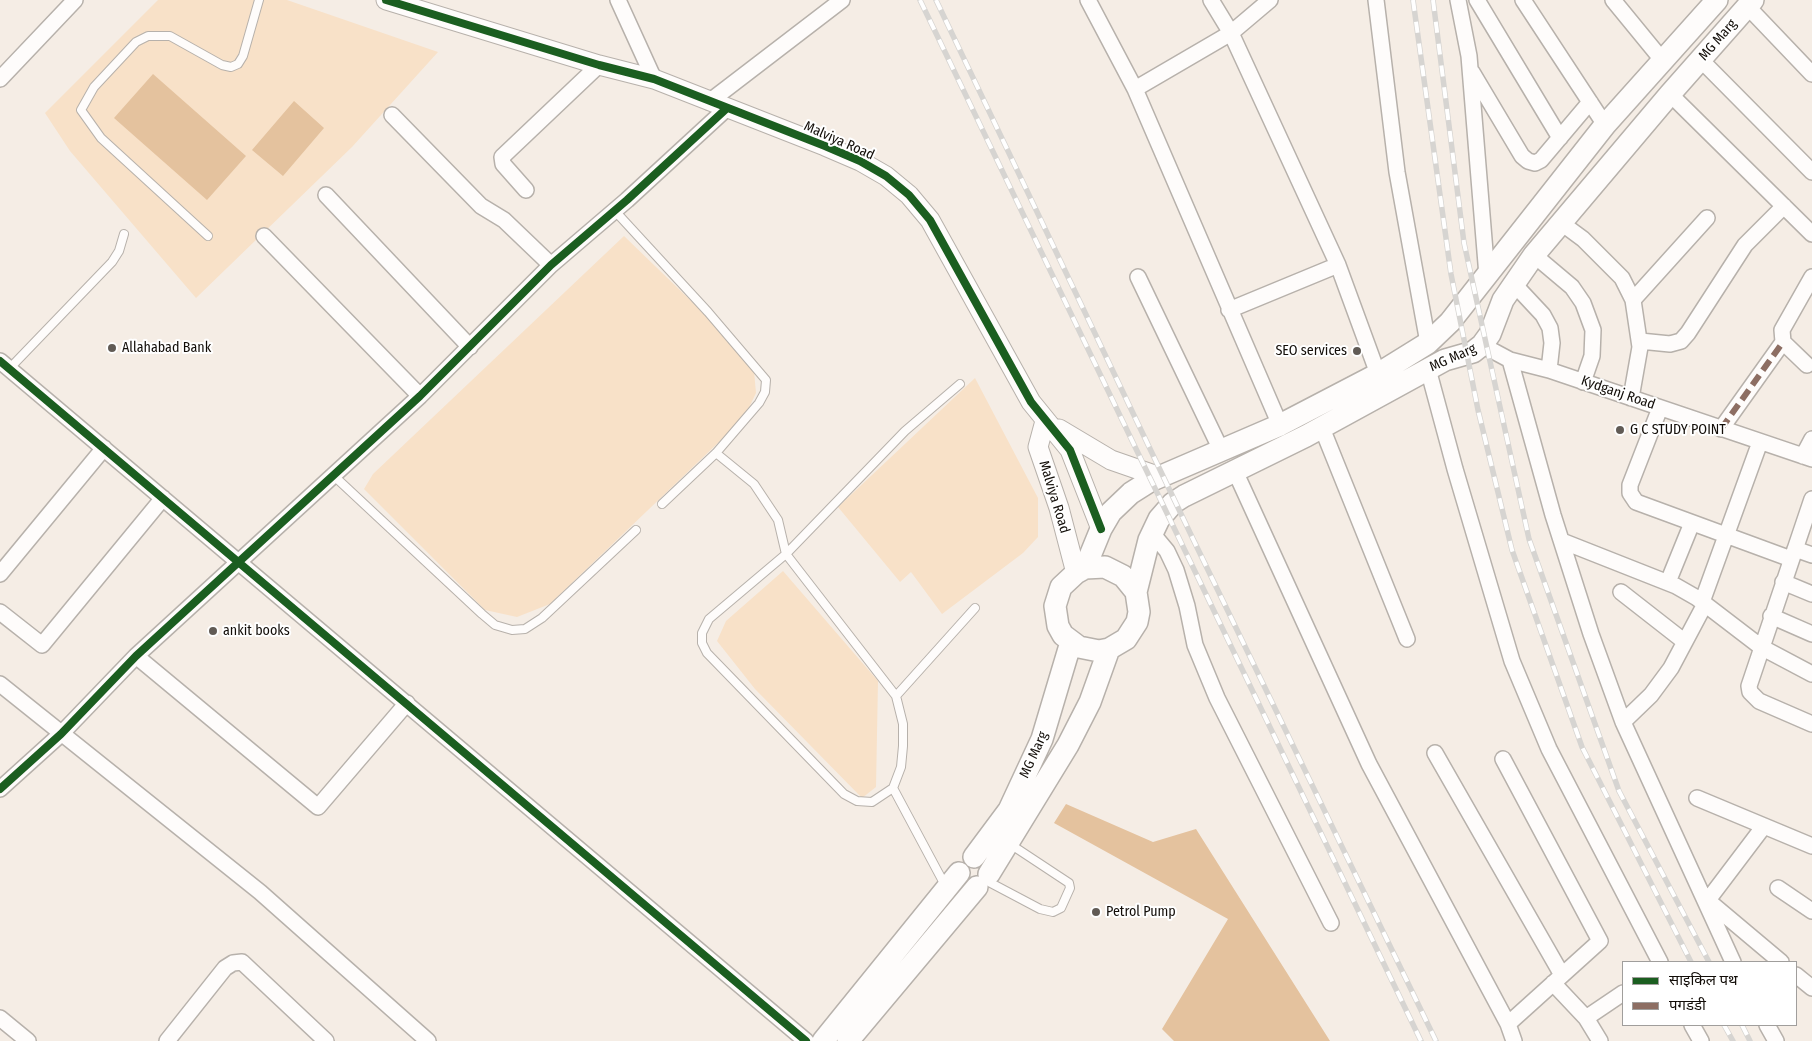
<!DOCTYPE html>
<meta charset="utf-8">
<style>
body{margin:0}
#map{position:relative;width:1812px;height:1041px;overflow:hidden;background:#f5ede5;font-family:"Fira Sans Condensed","Noto Sans Devanagari",sans-serif}
canvas{display:block}
.legend{position:absolute;left:1622px;top:961px;width:175px;height:65px;box-sizing:border-box;background:#fff;border:1px solid #a09e9c;margin:0;padding:6px 9px;list-style:none;font-size:15px;color:#120d08}
.legend li{display:flex;align-items:center;gap:10px;height:25px}
.legend b{width:25px;border:1px solid #a09e9c}
</style>
<div id="map">
<canvas width="1812" height="1041"></canvas>
<ul class="legend">
<li><b style="height:6px;background:#1b5e20"></b>साइकिल पथ</li>
<li><b style="height:6px;background:#8d6e63"></b>पगडंडी</li>
</ul>
</div>
<script>
const g = document.querySelector('canvas').getContext('2d');
g.lineJoin = 'round';
function fillPath(path, color) { g.fillStyle = color; g.fill(path, 'evenodd'); }
const poly = rows => new Path2D(rows.map(r => 'M' + r).join(''));
function trace(path, color, width, dash) { g.strokeStyle = color; g.lineWidth = width; g.lineCap = dash ? 'butt' : 'round'; g.setLineDash(dash || []); g.stroke(path); }
function write(font, color, halo, rows, align = 'center') {
  g.font = font + ' "Fira Sans Condensed",sans-serif'; g.lineWidth = 4; g.setLineDash([]); g.textBaseline = 'middle'; g.strokeStyle = halo; g.fillStyle = color; for (const [text, x, y, turn = 0] of rows) {
    g.save(); g.translate(x, y); g.rotate((+turn || 0) * Math.PI / 180); g.textAlign = isNaN(turn) ? turn : align; if (halo) g.strokeText(text, 0, 0); g.fillText(text, 0, 0); g.restore();
  }
}
const green = poly([
 [158,0,287,0,438,52,352,147,196,298,70,151,45,113],
 [624,236,747,355,754,371,756,393,744,418,550,604,517,617,485,610,364,489,373,474],
 [975,378,1038,498,1038,537,1023,553,942,614,911,572,900,582,838,507],
 [783,571,878,681,876,787,862,798,755,689,717,641,726,621]
]);
const water = poly([
 [153,74,246,156,207,200,114,118],
 [294,101,324,128,283,176,252,150],
 [1066,804,1153,842,1196,829,1330,1041,1174,1041,1162,1029,1228,919,1054,823]
]);
const service = poly([
 [615,211,708,312,766,380,765,392,759,403,716,453],
 [208,236,101,138,81,110,94,87,136,42,148,36,170,36,222,65,231,67,238,64,243,56,259,0],
 [9,369,112,262,119,251,124,234],
 [333,475,482,614,495,625,512,630,525,629,542,618,636,530],
 [662,504,716,453,754,484,778,520,786,554],
 [786,554,905,431,960,384],
 [893,788,872,802,857,801,844,794,707,653,702,643,702,633,709,619,786,554,896,696],
 [987,881,1040,909,1053,912,1061,908,1070,888,1069,883,1010,844],
 [946,887,893,788,901,767,903,746,903,724,896,696,975,608]
]);
const minor = poly([
 [618,0,654,79],
 [1088,0,1135,89,1280,425],
 [1211,0,1231,33,1338,265,1378,374],
 [1376,0,1397,172,1428,343],
 [1458,0,1469,56,1487,276],
 [1477,0,1560,138],
 [1523,0,1605,125],
 [1613,0,1663,61],
 [1747,6,1812,74],
 [1701,60,1812,172],
 [1472,72,1522,156,1528,161,1535,163,1541,160,1590,102],
 [0,79,75,0],
 [1135,89,1231,33,1270,0],
 [1670,94,1812,234],
 [709,102,842,0],
 [392,115,481,206,504,220,551,265],
 [526,190,503,164,502,157,599,65],
 [326,195,470,347],
 [1560,222,1583,239,1622,278,1633,300,1640,347,1631,398],
 [264,236,420,396],
 [1534,255,1572,287,1583,303,1593,330,1592,356,1583,382],
 [1138,277,1221,450],
 [1514,284,1543,315,1550,328,1552,343,1549,370],
 [1633,300,1707,218],
 [1229,310,1338,265],
 [1640,341,1670,344,1681,341,1688,333,1745,245,1784,206],
 [1482,345,1510,360,1549,370,1812,459],
 [1510,360,1553,515,1591,634,1623,722,1733,962],
 [0,361,806,1041],
 [1807,365,1783,342,1782,330,1812,277],
 [1428,369,1455,469,1512,661,1549,749,1660,962],
 [1660,408,1630,485,1630,493,1636,502,1791,559],
 [1322,428,1407,639],
 [1721,429,1783,342],
 [1803,456,1812,439],
 [1235,471,1369,764,1508,1024,1514,1041],
 [1812,499,1749,686,1750,692,1759,701,1812,724],
 [1152,533,1167,551,1176,570,1187,606,1195,645,1217,698,1331,923],
 [1562,541,1676,586,1697,598,1761,647,1812,674],
 [1795,549,1812,555],
 [0,574,104,448],
 [1668,582,1692,523],
 [1783,582,1812,594],
 [1621,592,1685,642],
 [1702,602,1760,442],
 [0,612,42,645,163,498],
 [1771,616,1812,634],
 [136,656,318,807,407,703],
 [0,684,260,892,428,1041],
 [1623,722,1651,695,1671,668,1705,604],
 [1435,753,1562,975],
 [1503,759,1600,941,1508,1024],
 [0,789,61,734,136,656,420,396,551,265,627,200,726,109],
 [1697,798,1812,846],
 [1778,888,1812,911],
 [1706,899,1781,962],
 [1708,900,1764,826],
 [1796,975,1812,988],
 [1553,983,1586,1018,1600,1041],
 [0,1018,28,1041],
 [1586,1018,1623,993],
 [1692,1025,1701,1041],
 [1767,1025,1776,1041],
 [167,1041,225,968,233,963,242,962,326,1041]
]);
const tertiary = poly([
 [386,0,599,65,654,79,825,146,860,161,886,176,909,195,930,220,1031,402,1070,450,1101,529],
 [1045,421,1038,447,1059,508,1076,573],
 [1059,429,1111,460,1160,477]
]);
const secondary = poly([
 [1085,568,1101,529,1111,512,1131,493,1150,481,1280,425,1378,374,1428,343,1450,322,1605,125,1717,0],
 [1136,592,1149,540,1159,519,1173,503,1184,496,1306,436,1445,360,1473,352,1482,345,1490,334,1503,300,1534,255,1670,94,1753,0],
 [974,857,1009,810,1042,739,1071,642],
 [989,874,1068,745,1090,702,1109,649,1126,639,1137,622,1139,612,1136,592,1123,576,1105,567,1085,568,1076,573,1061,587,1055,606,1058,626,1063,635,1079,647,1099,651,1109,649],
 [823,1041,959,873],
 [848,1041,977,887]
]);
const rail = poly([
 [920,0,1421,1041],
 [936,0,1193,539,1436,1041],
 [1413,0,1451,274,1478,410,1512,550,1582,747,1691,962],
 [1433,0,1464,243,1529,539,1619,791,1709,962],
 [1724,1025,1733,1041],
 [1742,1025,1750,1041]
]);
const quiet = poly([
 [1721,429,1783,342]
]);
const cycleway = poly([
 [386,0,599,65,654,79,825,146,860,161,886,176,909,195,930,220,1031,402,1070,450,1101,529],
 [0,361,806,1041],
 [0,789,61,734,136,656,420,396,551,265,627,200,726,109]
]);
const markers = [
 [112,348,5,"#615b55"],
 [1357,351,5,"#615b55"],
 [1620,430,5,"#615b55"],
 [213,631,5,"#615b55"],
 [1096,912,5,"#615b55"]
];
const streetNames = [
 ["MG Marg",1718,40,-49],
 ["Malviya Road",839,141,24],
 ["MG Marg",1453,358,-24],
 ["Kydganj Road",1618,393,19],
 ["Malviya Road",1054,497,73],
 ["MG Marg",1034,755,-66]
];
const poiNames = [
 ["Allahabad Bank",122,348],
 ["SEO services",1347,351,"right"],
 ["G C STUDY POINT",1630,430],
 ["ankit books",223,631],
 ["Petrol Pump",1106,912]
];
fillPath(green, '#f8e1c8');
fillPath(water, '#e4c29e');
trace(service, '#b7b1ab', 10);
trace(minor, '#b7b1ab', 18);
trace(tertiary, '#b7b1ab', 21);
trace(secondary, '#b7b1ab', 24);
trace(service, '#fefcfb', 8);
trace(minor, '#fefcfb', 15);
trace(tertiary, '#fefcfb', 19);
trace(secondary, '#fefcfb', 21);
trace(rail, '#d6d4d1', 5.5);
trace(rail, '#fff', 4, [11]);
trace(quiet, '#8d6e63', 6, [12, 6]);
trace(cycleway, '#1b5e20', 8);
for (const [x, y, r, color] of markers) { const dot = new Path2D(); dot.arc(x, y, r, 0, 2 * Math.PI); g.fillStyle = color; g.fill(dot); trace(dot, '#fff', 2); }
write('14px', '#120d08', '#fff', streetNames);
write('14px', '#120d08', '#fff', poiNames, 'left');
</script>
